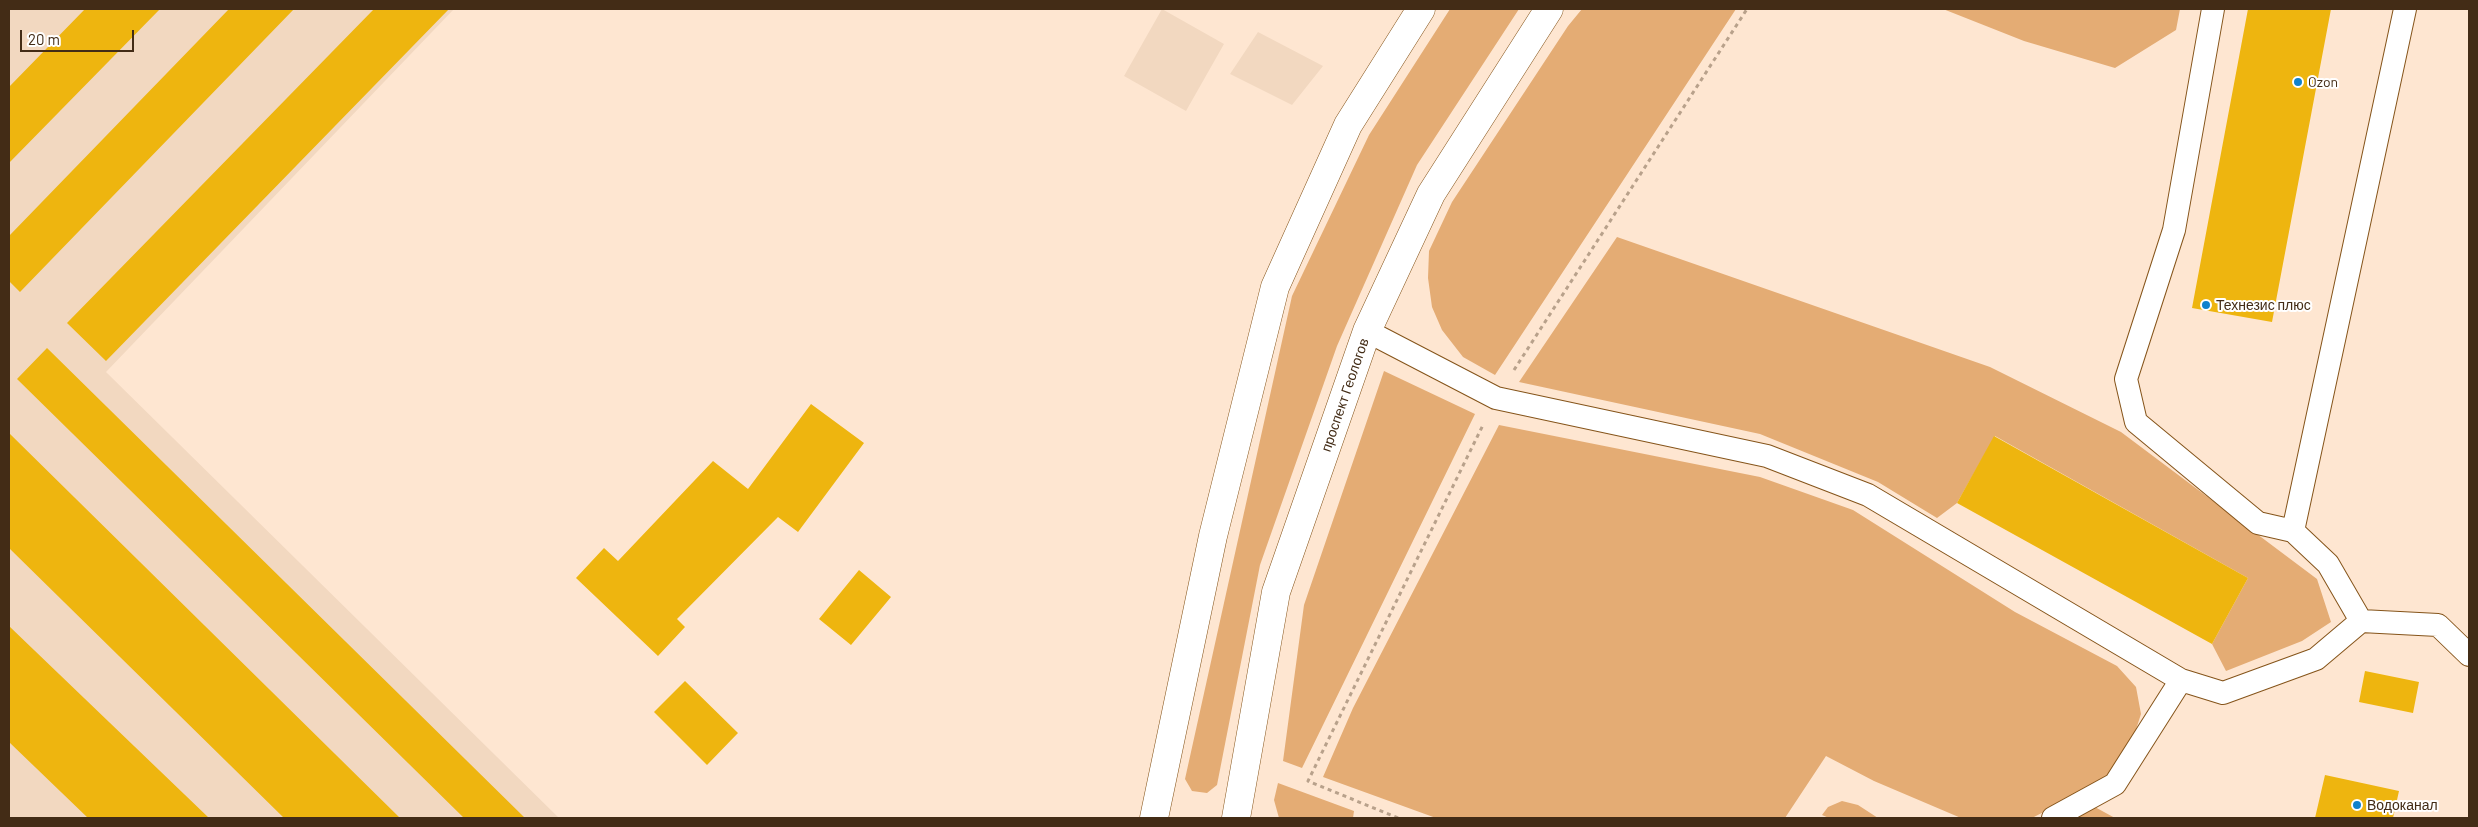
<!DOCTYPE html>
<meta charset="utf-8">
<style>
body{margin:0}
#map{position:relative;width:2478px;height:827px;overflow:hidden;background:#fee6d1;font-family:Barlow,sans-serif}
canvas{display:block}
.frame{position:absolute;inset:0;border:10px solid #432c16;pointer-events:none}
.scale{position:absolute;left:20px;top:30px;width:114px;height:22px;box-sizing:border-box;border:2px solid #432c16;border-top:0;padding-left:6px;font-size:15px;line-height:18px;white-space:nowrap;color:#432c16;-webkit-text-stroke:4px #fff;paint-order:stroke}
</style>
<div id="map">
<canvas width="2478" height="827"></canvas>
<div class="frame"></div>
<div class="scale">20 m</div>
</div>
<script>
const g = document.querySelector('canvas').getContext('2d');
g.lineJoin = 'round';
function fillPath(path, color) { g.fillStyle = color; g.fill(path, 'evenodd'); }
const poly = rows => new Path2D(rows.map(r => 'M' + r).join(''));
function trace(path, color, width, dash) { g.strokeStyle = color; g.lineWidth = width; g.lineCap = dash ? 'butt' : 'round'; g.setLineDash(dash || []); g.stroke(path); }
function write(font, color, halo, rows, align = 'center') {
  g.font = font + ' Barlow,sans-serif'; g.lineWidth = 4; g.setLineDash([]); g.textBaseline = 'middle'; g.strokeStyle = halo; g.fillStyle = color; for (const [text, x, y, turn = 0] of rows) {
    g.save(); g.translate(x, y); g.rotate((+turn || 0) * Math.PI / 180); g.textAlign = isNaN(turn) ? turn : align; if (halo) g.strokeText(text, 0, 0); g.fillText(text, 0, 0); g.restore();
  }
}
const built = poly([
 [9,9,454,9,106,372,559,818,9,818],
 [1162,9,1224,44,1186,111,1124,76],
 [1258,32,1323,66,1292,105,1230,74]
]);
const green = poly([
 [1450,9,1519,9,1417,165,1337,346,1260,565,1217,785,1207,793,1192,791,1185,779,1292,296,1369,135],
 [1582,9,1736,9,1495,375,1463,357,1442,330,1432,307,1428,278,1429,251,1452,202,1568,26],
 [1943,9,2180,9,2176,30,2115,68,2024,41],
 [1617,237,1990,367,2121,432,2317,579,2331,622,2302,641,2226,671,2212,644,2248,578,1995,436,1957,503,1937,518,1878,482,1760,434,1519,382],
 [1384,371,1475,414,1302,768,1283,761,1304,605],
 [1499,425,1760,477,1853,510,2015,612,2117,666,2136,687,2141,714,2130,748,2102,782,2032,818,1961,818,1874,781,1826,756,1785,818,1436,818,1323,777,1353,708],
 [1278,783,1354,811,1353,818,1279,818,1274,800],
 [1842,801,1858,805,1878,818,1829,818,1822,815,1828,807],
 [2093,806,2115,818,2071,818]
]);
const building = poly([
 [85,9,160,9,9,163,9,87],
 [229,9,294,9,20,292,9,281,9,236],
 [374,9,449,9,106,361,67,323],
 [2248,9,2331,9,2272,322,2192,308],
 [47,348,525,818,464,818,17,379],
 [811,404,864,443,798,532,778,517,677,619,685,627,658,656,576,578,604,548,618,561,713,461,748,489],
 [9,433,400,818,284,818,9,548],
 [1994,436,2248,578,2212,644,1957,503],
 [859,570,891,597,851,645,819,619],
 [9,626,209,818,88,818,9,742],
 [2365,671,2419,682,2413,713,2359,702],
 [685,681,738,733,707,765,654,712],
 [2325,775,2399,791,2393,818,2315,818]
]);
const path = poly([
 [1514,370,1747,9],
 [1398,818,1308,781,1483,425]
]);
const service = poly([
 [1367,331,1496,398,1767,456,1868,495,2181,680,2223,693,2316,659,2361,621,2328,564,2293,531,2258,523,2136,422,2126,379,2174,230,2213,9],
 [2293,531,2405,9],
 [2361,621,2438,625,2469,655],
 [2053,818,2115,784,2181,680]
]);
const secondary = poly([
 [1154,818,1213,536,1275,287,1348,125,1421,9],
 [1236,818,1276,592,1367,331,1431,194,1549,9]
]);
const markers = [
 [2298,82,5,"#1082cc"],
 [2206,305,5,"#1082cc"],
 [2357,805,5,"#1082cc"]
];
const poiNames = [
 ["Ozon",2308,82],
 ["Технезис плюс",2216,305],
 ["Водоканал",2367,805]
];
const streetNames = [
 ["проспект Геологов",1345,395,-71]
];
fillPath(built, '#f2d8c0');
fillPath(green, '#e4ac74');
fillPath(building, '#eeb50f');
trace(service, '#85541a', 24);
trace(secondary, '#85541a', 29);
trace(path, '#b8a18b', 3, [4, 4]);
trace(service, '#fff', 22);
trace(secondary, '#fff', 28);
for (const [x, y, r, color] of markers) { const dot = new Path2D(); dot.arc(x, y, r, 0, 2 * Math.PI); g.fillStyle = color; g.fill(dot); trace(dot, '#fff', 2); }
write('14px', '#432c16', '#fff', poiNames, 'left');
write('14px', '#432c16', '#fff', streetNames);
</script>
